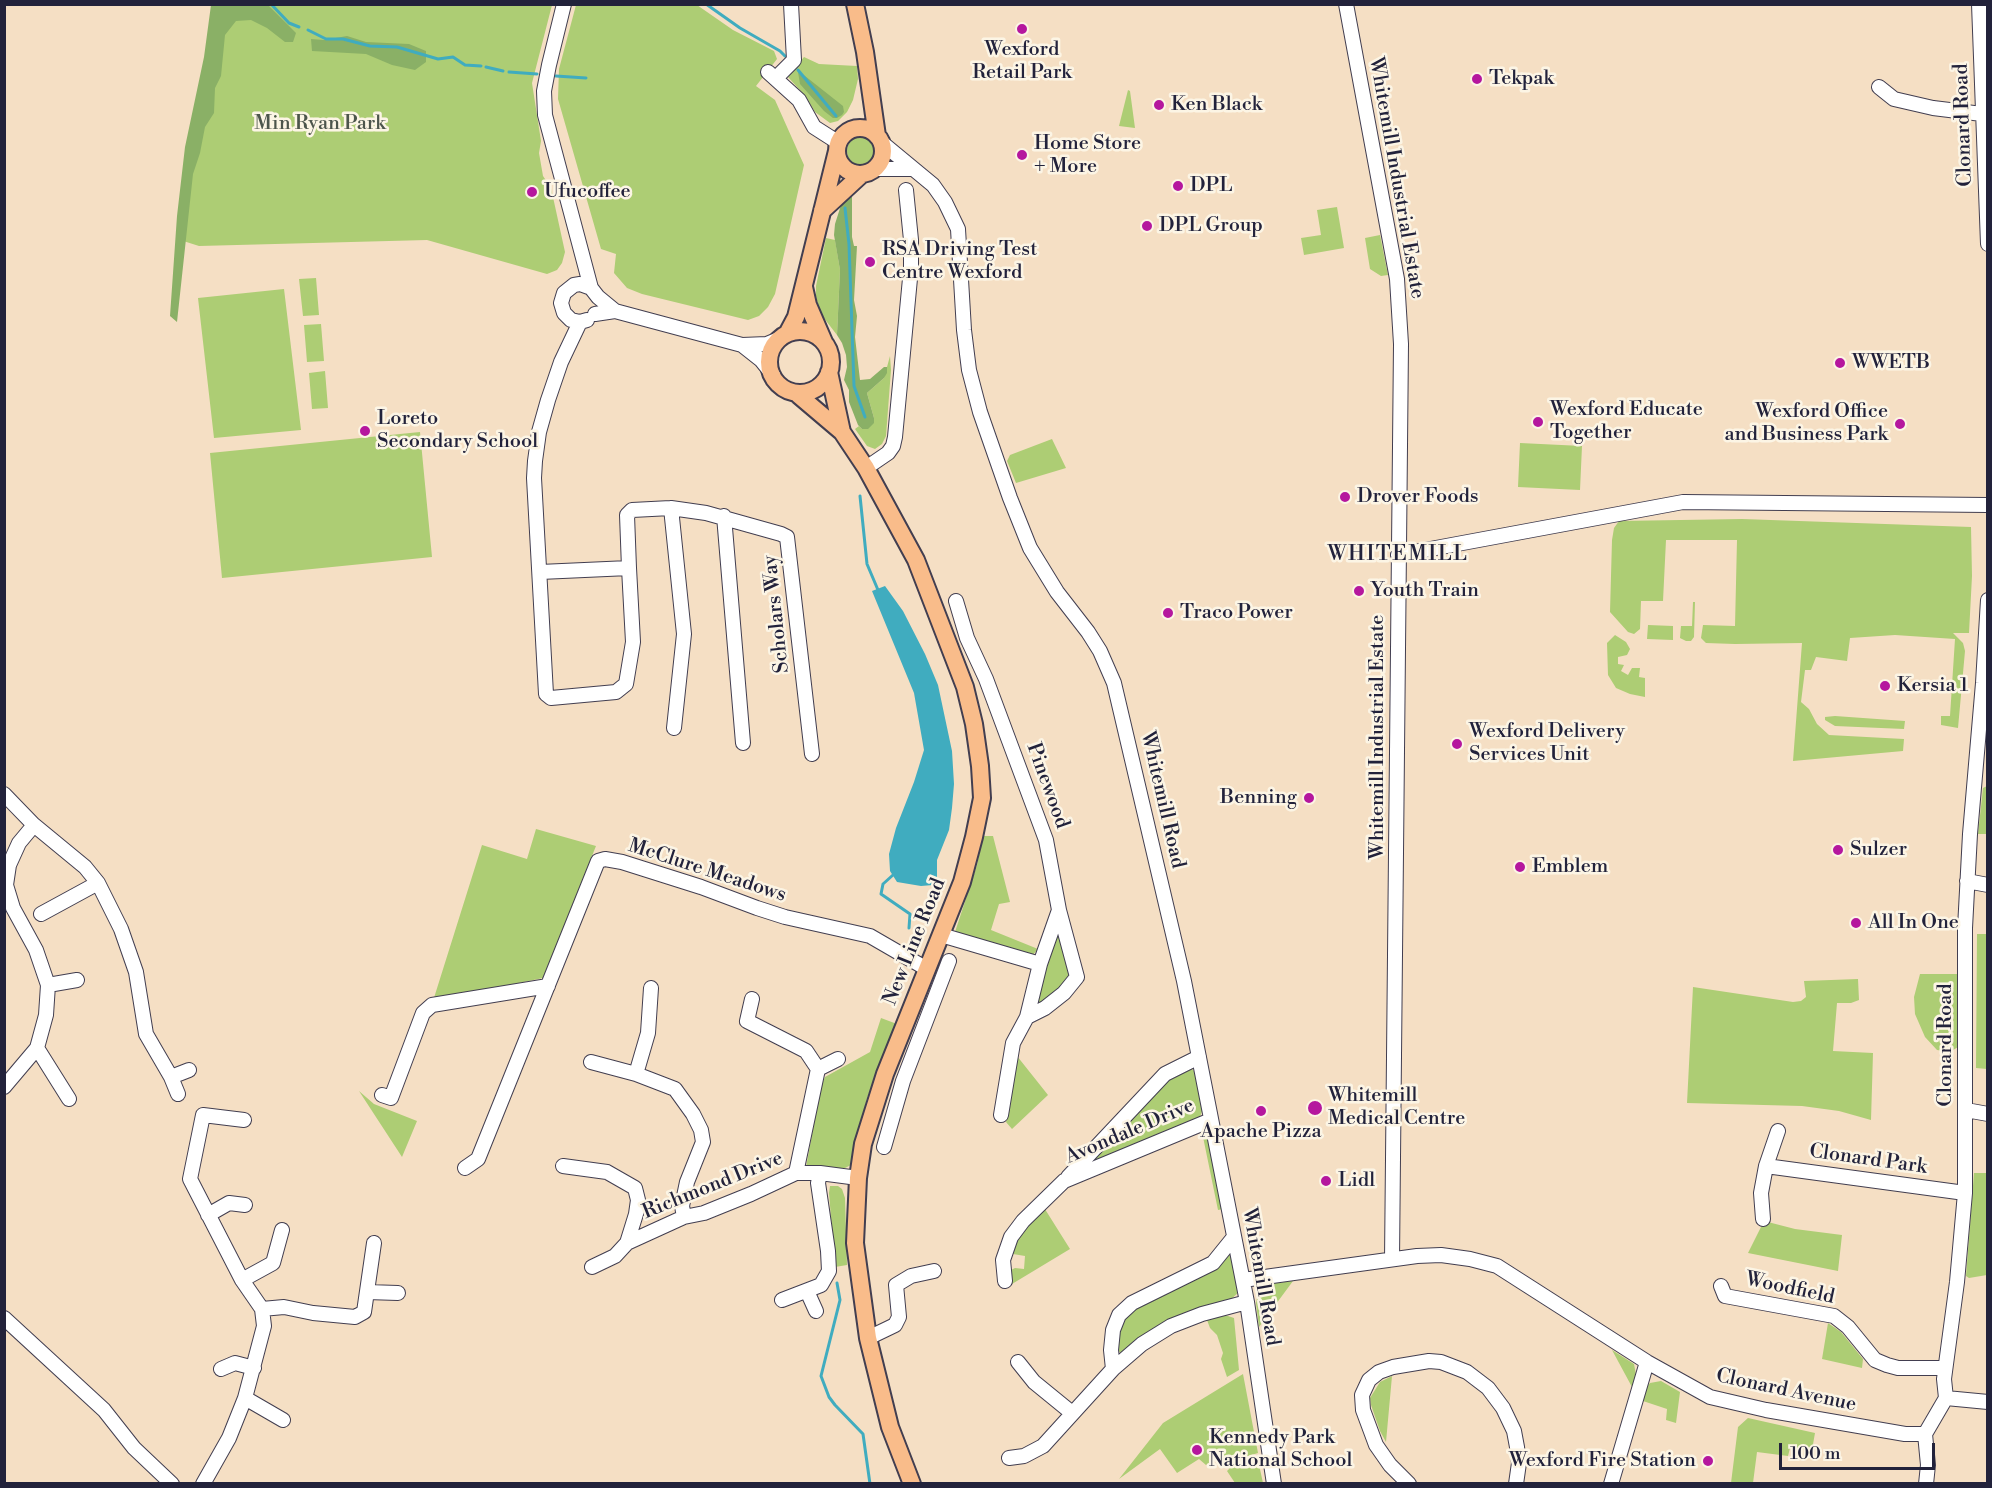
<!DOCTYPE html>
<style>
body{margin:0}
#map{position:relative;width:1992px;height:1488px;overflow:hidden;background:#f5dfc4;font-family:"Libre Bodoni",serif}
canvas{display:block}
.frame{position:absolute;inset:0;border:6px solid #22223b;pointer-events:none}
.scale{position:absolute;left:1779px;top:1443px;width:156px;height:27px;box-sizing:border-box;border:3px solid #22223b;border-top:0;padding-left:8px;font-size:18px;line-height:21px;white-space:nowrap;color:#22223b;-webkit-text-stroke:4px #fcf5e5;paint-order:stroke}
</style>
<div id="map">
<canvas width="1992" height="1488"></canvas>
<div class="frame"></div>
<div class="scale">100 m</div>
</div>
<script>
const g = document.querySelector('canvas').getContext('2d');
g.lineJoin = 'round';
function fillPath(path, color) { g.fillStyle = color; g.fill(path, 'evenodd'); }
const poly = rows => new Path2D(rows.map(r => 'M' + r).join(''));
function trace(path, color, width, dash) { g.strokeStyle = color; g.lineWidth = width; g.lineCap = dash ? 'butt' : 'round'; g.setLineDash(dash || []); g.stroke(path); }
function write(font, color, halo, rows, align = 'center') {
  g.font = font + ' "Libre Bodoni",serif'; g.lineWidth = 5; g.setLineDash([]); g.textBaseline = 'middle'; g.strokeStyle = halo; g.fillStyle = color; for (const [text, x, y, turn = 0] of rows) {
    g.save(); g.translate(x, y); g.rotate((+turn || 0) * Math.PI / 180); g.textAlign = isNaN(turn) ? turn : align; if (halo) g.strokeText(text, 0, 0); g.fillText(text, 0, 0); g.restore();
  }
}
const green = poly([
 [217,5,552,5,532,83,541,141,539,153,543,176,551,188,565,252,562,263,557,270,547,274,427,240,199,246,177,239],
 [576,5,697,5,733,30,774,51,777,59,756,86,775,100,804,165,775,294,768,307,759,316,748,320,642,294,627,288,614,273,616,254,601,249,558,99,559,69],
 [804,57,819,64,857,66,858,79,853,100,847,112,838,121,830,123,815,112,806,97,788,77],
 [1128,90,1130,91,1135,128,1119,126],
 '847 151a15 15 0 1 1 30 0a15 15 0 1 1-30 0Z',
 [1337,207,1344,248,1304,255,1301,238,1321,235,1317,210],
 [1380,235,1388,275,1381,276,1370,269,1365,238],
 [826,238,835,240,840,270,837,335,820,313,816,296,816,286],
 [316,278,319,315,303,316,299,279],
 [284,289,301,430,214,438,198,298],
 [321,324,324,361,307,362,304,325],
 [890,356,891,370,886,436,882,444,875,449,867,446,855,429,859,426,862,429,874,418,867,393,884,378],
 [325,371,328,408,312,409,309,373],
 [420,432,432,557,222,578,210,453],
 [1052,439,1066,468,1016,483,1007,461,1010,455],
 [1520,443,1582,446,1580,490,1518,487],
 [1742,519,1971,527,1972,576,1969,633,1953,633,1963,643,1965,651,1958,728,1941,725,1941,716,1950,716,1955,639,1895,635,1850,638,1847,661,1816,657,1811,670,1805,670,1801,702,1809,709,1817,724,1829,735,1904,739,1903,751,1793,761,1802,643,1735,644,1706,643,1701,638,1703,625,1735,626,1737,540,1666,540,1663,601,1641,601,1640,629,1634,634,1628,632,1610,612,1612,540,1614,528,1619,521],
 [1693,602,1695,602,1694,637,1691,641,1686,641,1680,638,1681,626,1692,626],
 [1648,625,1673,626,1673,640,1647,639],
 [1615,635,1626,642,1630,649,1627,655,1618,657,1618,664,1624,665,1621,671,1628,675,1632,668,1640,668,1639,677,1645,678,1645,697,1630,694,1616,688,1608,675,1607,643],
 [1835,716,1905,721,1904,729,1835,726,1825,720,1825,717],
 [1987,786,1987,834,1978,834,1983,788],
 [536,829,596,846,543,978,433,1001,482,845,527,859],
 [983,836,993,836,1010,902,999,904,991,930,1038,949,1032,956,955,932,977,865],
 [1059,928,1069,974,1066,983,1037,1008,1044,971],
 [1977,934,1987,934,1987,1069,1976,1068],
 [1920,974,1959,974,1958,1047,1950,1052,1937,1050,1925,1037,1915,1014,1914,997],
 [1858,979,1859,1000,1851,1003,1837,1003,1833,1051,1873,1053,1871,1120,1839,1111,1802,1106,1687,1103,1693,987,1793,1002,1801,1001,1806,997,1804,981],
 [881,1018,897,1024,867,1098,851,1165,843,1169,806,1167,821,1086,825,1077,870,1052],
 [1017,1056,1048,1095,1012,1129,1006,1122,1011,1103,1009,1094],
 [1184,1069,1192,1069,1195,1072,1202,1111,1200,1117,1101,1160,1096,1160,1095,1156,1173,1075],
 [359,1091,374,1104,417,1121,402,1157],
 [1202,1132,1207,1136,1223,1209,1218,1210],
 [1974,1173,1987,1173,1987,1275,1969,1278,1966,1276],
 [830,1186,838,1186,842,1189,845,1198,847,1265,835,1267,829,1193],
 [1043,1206,1070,1249,1012,1284,1011,1270,1015,1268,1024,1269,1025,1256,1013,1254,1016,1243,1026,1226],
 [1764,1221,1795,1229,1842,1235,1838,1271,1748,1253],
 [1230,1251,1239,1292,1228,1302,1123,1353,1117,1351,1116,1338,1126,1316,1138,1307],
 [1293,1281,1259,1327,1256,1303,1258,1294,1262,1287,1269,1284],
 [1225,1315,1234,1318,1239,1370,1227,1377,1221,1359,1223,1353,1217,1335,1210,1328,1207,1320],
 [1828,1323,1841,1332,1863,1359,1862,1368,1822,1359],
 [1612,1350,1634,1364,1636,1375,1632,1387],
 [1243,1374,1258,1453,1232,1461,1225,1466,1217,1457,1206,1465,1199,1459,1177,1473,1160,1449,1119,1479,1163,1423],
 [1392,1376,1386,1442,1380,1431,1371,1405,1370,1398,1380,1382],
 [1661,1381,1680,1392,1676,1423,1666,1420,1667,1409,1643,1401,1646,1387,1650,1383],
 [1748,1418,1815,1433,1812,1450,1790,1448,1788,1456,1757,1452,1753,1483,1731,1483,1738,1427],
 [1258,1460,1263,1483,1235,1483,1227,1471,1232,1466]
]);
const forest = poly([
 [211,5,268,5,296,33,293,42,285,42,267,28,251,20,236,21,225,35,221,76,215,88,214,113,205,127,200,153,193,174,177,322,170,316,177,216,185,147,204,57],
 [347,36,366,42,409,44,426,51,426,62,415,70,392,65,366,54,312,51,311,39,324,40],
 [798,72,805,76,843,106,844,112,842,115,837,118,833,118,824,111,800,84],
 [852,196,852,237,854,246,857,246,854,300,857,316,855,337,860,380,870,379,884,367,887,367,887,373,884,378,867,393,874,418,874,423,868,429,862,429,858,425,849,402,849,390,844,380,847,367,846,355,842,343,837,335,840,270,834,235,835,224,841,205]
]);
const water = poly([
 [885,586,903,611,925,654,938,685,952,751,954,784,952,808,949,830,937,860,937,880,933,885,921,886,897,882,890,871,889,854,896,828,914,782,924,750,914,693,872,591]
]);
const stream = poly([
 [271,4,289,23,299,27],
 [706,4,740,28,780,51,785,56],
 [308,30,326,39,343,39,370,46,397,47,438,59,453,57,465,65,481,66],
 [486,67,503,71],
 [798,70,836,116],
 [509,72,537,74],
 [556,76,586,78],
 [845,208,849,244,854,386,865,417],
 [860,496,867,564,878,590],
 [893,875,883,884,881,894,910,914,909,928],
 [837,1283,840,1300,821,1376,829,1397,835,1405,863,1434,870,1484]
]);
const minor = poly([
 [564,4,549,65,544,91,545,115,591,288,598,297,615,311],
 [1346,4,1397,279,1401,344,1392,1259],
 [1979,4,1988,244],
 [768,72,799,100,814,127,839,143],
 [776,78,794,60,791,4],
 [1879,87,1894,99,1933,108,1982,114],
 [881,142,933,185,945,202,958,229,964,330,969,370,980,412,1010,498,1030,548,1057,592,1088,632,1100,651,1114,683,1184,981,1247,1302,1274,1484],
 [875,169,912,169],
 [595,314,615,311,742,345,767,344,779,339],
 [587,320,580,322,571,320,564,313,561,303,564,293,574,285,580,284,591,288],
 [742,345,761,360,773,375],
 [866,468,888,453,893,446,895,437,911,268,911,240,906,190],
 [671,508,684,634,674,728],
 [724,516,743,743],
 [1398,555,1683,502,1988,505],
 [629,568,627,515,632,510,671,508,706,513,781,534,787,537,812,754],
 [540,572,629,568,633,642,626,684,616,692,551,698,546,694,534,478,535,461,539,432,548,400,561,362,580,322],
 [956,601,967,638,986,679,1046,840,1059,910,1040,964,1027,1017,1013,1043,1001,1115],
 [4,794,34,825],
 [1967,881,1988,885],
 [41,914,98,883],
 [941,935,1040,964],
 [48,985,77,980],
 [752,999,747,1021,806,1051,818,1069,796,1173],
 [1027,1017,1045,1008,1064,993,1077,977,1059,910],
 [37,1048,69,1099],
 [591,1062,636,1074,675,1089,693,1114,701,1130,703,1142,687,1182,682,1206,684,1217],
 [818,1069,838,1059],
 [636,1074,648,1033,651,988],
 [171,1077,178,1094],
 [4,1087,37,1048,46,1015,48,985,36,950,13,908,6,885,9,865,19,843,34,825,85,867,98,883,121,929,136,972,146,1034,171,1077,189,1070],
 [382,1095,391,1098,423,1013,432,1005,548,986],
 [1966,1110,1988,1114],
 [884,1147,903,1081,949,961],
 [563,1166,607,1172,635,1188,638,1200,636,1214,627,1243],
 [1766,1166,1965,1193],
 [465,1168,478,1159,598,861,605,859,622,862,701,887,757,908,785,917,870,936,927,969],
 [1068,1177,1165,1074,1199,1057],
 [208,1215,229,1203,245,1205],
 [1763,1219,1761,1193,1766,1166,1778,1131],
 [592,1267,615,1256,627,1243,684,1217,704,1213,751,1194,796,1173,820,1173,858,1178],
 [242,1280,273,1263,282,1230],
 [1243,1280,1417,1256,1441,1255,1470,1259,1497,1266,1647,1362,1710,1397,1766,1410,1905,1434,1925,1434],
 [1005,1281,1003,1260,1011,1237,1023,1221,1064,1181,1211,1120],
 [1721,1286,1725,1296,1834,1316,1848,1327,1875,1360,1887,1365,1898,1368,1945,1368],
 [807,1291,816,1311],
 [367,1292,398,1293],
 [782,1300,821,1285,829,1271,828,1251,818,1183,820,1173],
 [262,1309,284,1307,313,1313,355,1317,364,1312,374,1243],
 [4,1318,104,1410,134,1448,172,1484],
 [868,1338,895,1325,899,1317,896,1285,911,1276,934,1271],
 [1018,1362,1034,1382,1072,1413],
 [221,1369,235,1363,254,1368],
 [1113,1369,1111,1350,1113,1330,1119,1315,1132,1303,1213,1263,1234,1237],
 [245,1398,283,1420],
 [1946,1398,1988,1402],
 [1009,1458,1024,1456,1043,1446,1113,1369,1142,1344,1171,1326,1202,1314,1247,1302],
 [203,1484,229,1438,245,1398,264,1326,262,1309,242,1280,190,1179,203,1115,244,1120],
 [1409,1484,1390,1465,1376,1445,1363,1410,1362,1395,1369,1380,1379,1372,1393,1367,1429,1361,1441,1362,1467,1372,1488,1388,1503,1408,1514,1431,1517,1447,1519,1463,1516,1484],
 [1611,1484,1647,1362],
 [1926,1484,1928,1465,1925,1434,1946,1398,1944,1379,1957,1282,1965,1193,1965,928,1970,834,1983,683,1988,600]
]);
const major = poly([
 [855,4,865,52,877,136],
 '837 151a23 23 0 1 1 46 0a23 23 0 1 1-46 0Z',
 [822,211,861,175],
 [804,287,808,305,824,342],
 '769 362a31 31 0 1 1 62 0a31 31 0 1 1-62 0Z',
 [787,334,796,317,837,151],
 [829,372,842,432],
 [796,393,842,432,866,468,916,560,965,687,974,724,980,766,982,798,974,837,962,882,885,1074,863,1144,858,1178,855,1243,868,1338,890,1427,912,1484]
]);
const markers = [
 [1022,29,6,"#b5179e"],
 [1477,79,6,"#b5179e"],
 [1159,105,6,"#b5179e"],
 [1022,155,6,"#b5179e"],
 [1178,186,6,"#b5179e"],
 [532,192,6,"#b5179e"],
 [1147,226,6,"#b5179e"],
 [870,262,6,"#b5179e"],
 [1840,363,6,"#b5179e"],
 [1538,422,6,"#b5179e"],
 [1900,424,6,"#b5179e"],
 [365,431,6,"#b5179e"],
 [1345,497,6,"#b5179e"],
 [1359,591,6,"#b5179e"],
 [1168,613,6,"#b5179e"],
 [1885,686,6,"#b5179e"],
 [1457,744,6,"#b5179e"],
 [1309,798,6,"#b5179e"],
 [1838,850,6,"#b5179e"],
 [1520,867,6,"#b5179e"],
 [1856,923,6,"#b5179e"],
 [1315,1108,8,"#b5179e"],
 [1261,1111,6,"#b5179e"],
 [1326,1181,6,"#b5179e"],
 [1197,1450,6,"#b5179e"],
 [1708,1461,6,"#b5179e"]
];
const poiNames = [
 ["Wexford",1022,50,"center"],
 ["Retail Park",1022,73,"center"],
 ["Tekpak",1489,79],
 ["Ken Black",1171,105],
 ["Home Store",1034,144],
 ["+ More",1034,167],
 ["DPL",1190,186],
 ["Ufucoffee",544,192],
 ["DPL Group",1159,226],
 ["RSA Driving Test",882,250],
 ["Centre Wexford",882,273],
 ["WWETB",1852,363],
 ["Wexford Educate",1550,410],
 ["Together",1550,433],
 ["Wexford Office",1888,412,"right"],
 ["and Business Park",1888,435,"right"],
 ["Loreto",377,419],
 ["Secondary School",377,442],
 ["Drover Foods",1357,497],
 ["Youth Train",1371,591],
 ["Traco Power",1180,613],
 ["Kersia 1",1897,686],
 ["Wexford Delivery",1469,732],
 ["Services Unit",1469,755],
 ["Benning",1297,798,"right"],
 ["Sulzer",1850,850],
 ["Emblem",1532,867],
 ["All In One",1868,923],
 ["Whitemill",1328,1096],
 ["Medical Centre",1328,1119],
 ["Apache Pizza",1261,1132,"center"],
 ["Lidl",1338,1181],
 ["Kennedy Park",1209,1438],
 ["National School",1209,1461],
 ["Wexford Fire Station",1696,1461,"right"]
];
const parkNames = [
 ["Min Ryan Park",320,124]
];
const streetNames = [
 ["Clonard Road",1964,125,-92],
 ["Whitemill Industrial Estate",1396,178,80],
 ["Scholars Way",777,614,-96],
 ["Whitemill Industrial Estate",1378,737,-90],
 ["Pinewood",1047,786,70],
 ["Whitemill Road",1162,800,77],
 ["McClure Meadows",707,871,18],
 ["New Line Road",915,942,-68],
 ["Clonard Road",1946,1045,-90],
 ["Avondale Drive",1130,1132,-23],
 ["Clonard Park",1868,1160,8],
 ["Richmond Drive",713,1186,-22],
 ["Whitemill Road",1260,1277,80],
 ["Woodfield",1790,1289,12],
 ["Clonard Avenue",1786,1391,12]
];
const neighbourhoodNames = [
 ["WHITEMILL",1398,555]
];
fillPath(green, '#adcd74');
fillPath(forest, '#8ab066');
fillPath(water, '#40acbf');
trace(stream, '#40acbf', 3);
trace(minor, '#423e50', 16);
trace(major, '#423e50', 20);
trace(minor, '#fff', 14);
trace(major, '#f9bc8a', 16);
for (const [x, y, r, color] of markers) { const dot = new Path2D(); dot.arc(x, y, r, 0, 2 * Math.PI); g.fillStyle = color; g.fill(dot); trace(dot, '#fcf5e5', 2); }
write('20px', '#22223b', '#fcf5e5', poiNames, 'left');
write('20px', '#4c554c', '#fcf5e5', parkNames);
write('20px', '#22223b', '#fcf5e5', streetNames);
g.letterSpacing = '1.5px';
write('21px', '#22223b', '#fcf5e5', neighbourhoodNames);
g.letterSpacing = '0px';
</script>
